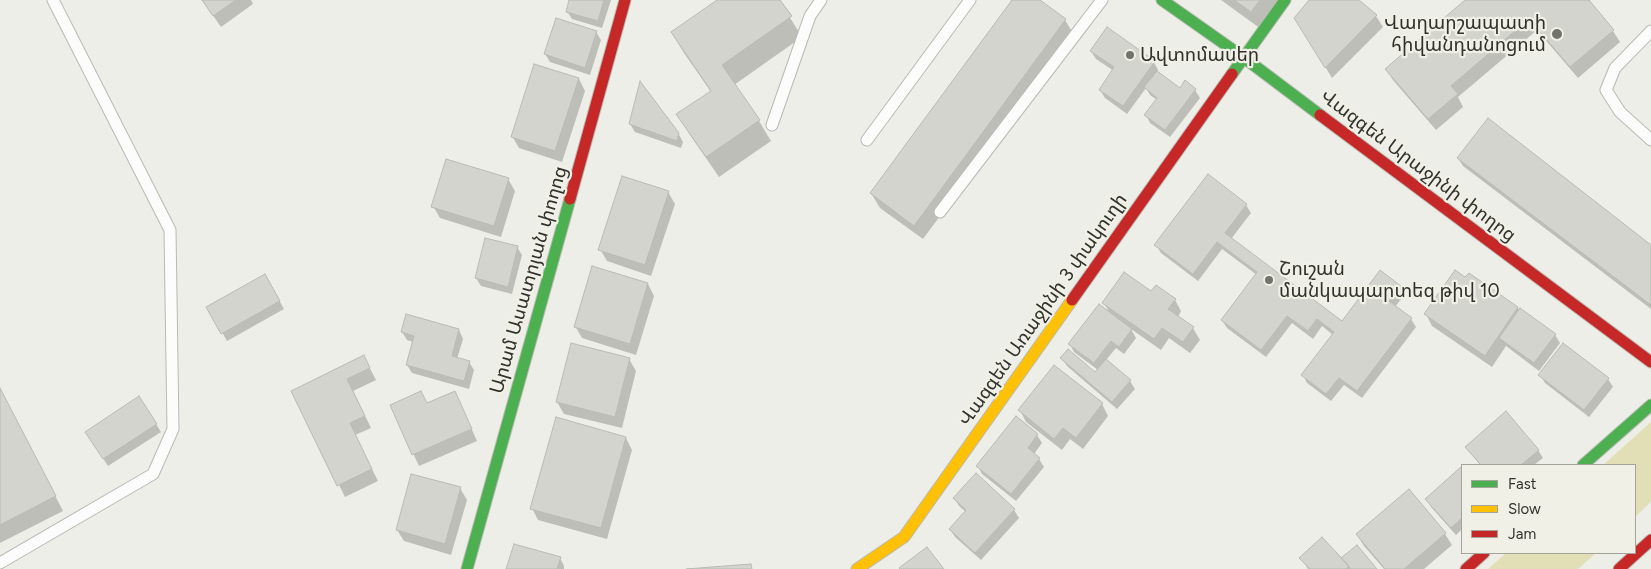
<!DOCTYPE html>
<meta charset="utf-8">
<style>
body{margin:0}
#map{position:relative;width:1651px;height:569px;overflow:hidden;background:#eeeee8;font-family:Figtree,sans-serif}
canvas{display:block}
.legend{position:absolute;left:1461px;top:464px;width:175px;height:90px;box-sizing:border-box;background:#f0f0e6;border:1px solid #a4a49c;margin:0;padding:6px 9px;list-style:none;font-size:15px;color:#31312d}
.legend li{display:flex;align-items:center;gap:10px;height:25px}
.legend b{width:25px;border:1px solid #a4a49c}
</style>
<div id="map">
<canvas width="1651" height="569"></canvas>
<ul class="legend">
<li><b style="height:6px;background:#4caf50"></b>Fast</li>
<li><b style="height:6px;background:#ffc107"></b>Slow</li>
<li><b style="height:6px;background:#c62828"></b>Jam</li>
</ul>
</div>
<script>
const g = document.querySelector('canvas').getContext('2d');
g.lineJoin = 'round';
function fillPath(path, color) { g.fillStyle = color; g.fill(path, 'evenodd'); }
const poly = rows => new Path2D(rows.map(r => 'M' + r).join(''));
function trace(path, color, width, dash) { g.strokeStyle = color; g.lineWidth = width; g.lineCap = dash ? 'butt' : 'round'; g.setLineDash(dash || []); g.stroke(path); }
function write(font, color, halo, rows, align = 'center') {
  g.font = font + ' Figtree,"Noto Sans Armenian",sans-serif'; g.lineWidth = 4.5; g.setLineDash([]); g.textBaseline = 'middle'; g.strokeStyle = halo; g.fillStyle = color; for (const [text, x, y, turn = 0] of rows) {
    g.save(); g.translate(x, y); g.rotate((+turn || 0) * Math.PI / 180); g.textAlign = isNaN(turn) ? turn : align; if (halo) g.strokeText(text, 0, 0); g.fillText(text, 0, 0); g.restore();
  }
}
const green = poly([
 [1651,422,1651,502,1635,517,1635,465,1603,465],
 [1506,553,1596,553,1578,569,1488,569]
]);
const shadow = poly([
 [202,0,251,0,253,4,221,27],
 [570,0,611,0,602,28,572,19,567,11],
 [719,0,779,0,802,37,734,85,759,121,771,141,719,177,690,135,678,115,711,92,684,53,672,33],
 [1014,0,1038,0,1065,20,1074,35,923,239,880,208,871,193],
 [1221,0,1283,0,1261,29],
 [1311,0,1357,0,1376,16,1383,27,1332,78,1303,30],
 [1467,0,1587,0,1613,31,1620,42,1578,78,1537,30,1458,97,1463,107,1436,130,1393,80,1386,69],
 [596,32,601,40,590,75,550,62,545,54],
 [1091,51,1154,62,1158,70,1157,72,1180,89,1195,90,1200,98,1170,137,1150,123,1146,115,1157,100,1150,95,1146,88,1127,114,1105,98,1100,90,1114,71,1096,59],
 [579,79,585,91,562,162,519,148,512,136],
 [630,124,678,133,683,142,681,148,635,132],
 [1458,158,1651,247,1651,309,1463,166],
 [508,179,515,191,501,237,440,218,433,206],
 [668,192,675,204,651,276,607,261,600,249],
 [1246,205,1251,213,1231,239,1342,323,1400,287,1404,295,1395,307,1411,319,1416,327,1362,398,1344,385,1331,401,1307,383,1303,375,1333,335,1322,326,1313,339,1292,323,1266,357,1227,328,1222,320,1257,275,1222,249,1198,281,1161,253,1156,245],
 [517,247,522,255,512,294,481,286,476,278],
 [593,268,648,284,654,296,636,355,582,338,575,326],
 [1469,274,1518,308,1520,312,1555,335,1560,343,1539,371,1506,346,1492,367,1432,326,1426,314],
 [265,275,284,309,227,341,208,307],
 [1152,293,1175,300,1181,311,1178,317,1193,328,1200,340,1190,353,1169,338,1161,350,1131,329,1136,338,1124,354,1116,348,1106,360,1130,381,1135,389,1117,409,1067,366,1062,358,1095,374,1098,370,1074,352,1070,344,1110,314,1104,303],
 [459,330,463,339,457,359,469,362,474,370,469,389,412,373,407,365,413,342,407,340,402,332],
 [364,357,376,380,353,391,371,428,355,435,378,481,345,497,293,391],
 [629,359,636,371,622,428,564,414,557,402],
 [1540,375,1608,379,1613,387,1589,417,1545,383],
 [0,389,63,511,0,543],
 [455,392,477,441,419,466,391,406,428,404],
 [1102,404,1108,416,1083,449,1070,439,1062,450,1026,422,1020,410],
 [1016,418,1037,435,1042,443,1034,454,1039,459,1044,467,1016,501,982,474,978,466],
 [156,424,161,432,108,466,91,440],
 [626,438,632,450,607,539,538,520,532,508],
 [1466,447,1538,450,1543,458,1534,465,1480,465],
 [1462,468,1462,529,1456,535,1431,507,1427,499],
 [976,475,1014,510,1019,518,981,560,955,537,950,529,966,512,959,506,954,498],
 [460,488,467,500,451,555,404,541,397,530],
 [1409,491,1445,534,1452,545,1424,569,1384,569,1364,546,1357,535],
 [560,558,564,566,564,569,507,569],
 [1301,558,1341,560,1376,569,1308,569]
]);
const building = poly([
 [202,0,236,0,213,16,202,0],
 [569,0,604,0,598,21,566,12,569,0],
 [717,0,780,0,792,16,722,65,760,120,706,157,676,114,711,91,671,32,717,0],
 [1012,0,1040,0,1066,19,914,226,870,193,1012,0],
 [1234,0,1260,0,1251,12,1234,0],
 [1309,0,1359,0,1377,15,1325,68,1294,18,1309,0],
 [1465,0,1589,0,1614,30,1570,67,1529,19,1451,86,1458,94,1428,119,1385,69,1465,0],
 [556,18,597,31,585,68,544,54,556,18],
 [1107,27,1155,61,1123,106,1099,90,1114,67,1090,51,1107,27],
 [534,64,579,78,555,151,511,137,534,64],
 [1157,71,1180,88,1185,80,1196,89,1165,130,1144,115,1157,98,1144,87,1157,71],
 [640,81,679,133,677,141,629,124,640,81],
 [1488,118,1651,245,1651,305,1457,158,1488,118],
 [446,159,509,178,494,226,431,207,446,159],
 [1208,174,1247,204,1225,233,1342,321,1380,270,1401,286,1389,301,1412,318,1357,391,1339,378,1326,394,1301,375,1334,332,1317,319,1308,331,1287,316,1261,350,1221,320,1257,272,1217,242,1193,274,1154,245,1208,174],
 [622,176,669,191,645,265,598,250,622,176],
 [485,238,518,246,508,287,475,278,485,238],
 [592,266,648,283,630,344,574,327,592,266],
 [1455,270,1465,277,1469,273,1518,307,1485,356,1424,314,1455,270],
 [1124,272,1151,291,1156,285,1176,299,1168,309,1194,327,1183,342,1162,328,1154,339,1102,303,1124,272],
 [265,274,280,301,221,334,206,307,265,274],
 [1099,304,1132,329,1119,347,1111,341,1094,363,1068,344,1099,304],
 [1520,308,1556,334,1534,363,1499,338,1520,308],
 [406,314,459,329,452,356,470,361,464,381,406,365,414,336,401,332,406,314],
 [571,343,630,358,615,417,556,402,571,343],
 [1563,343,1609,378,1584,410,1538,375,1563,343],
 [1068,349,1095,372,1106,359,1131,380,1112,402,1060,358,1068,349],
 [364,355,370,368,347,379,365,416,350,423,372,469,337,486,291,391,364,355],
 [1054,365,1103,403,1076,438,1063,428,1054,439,1018,410,1054,365],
 [0,388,56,496,0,525,0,388],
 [421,391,427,403,455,391,472,429,412,455,390,405,421,391],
 [139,396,157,424,103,459,85,432,139,396],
 [1506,411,1539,450,1521,465,1481,465,1465,447,1506,411],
 [1016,416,1038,434,1028,448,1040,458,1011,494,976,466,1016,416],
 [556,417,626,437,601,528,530,509,556,417],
 [1462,466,1462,518,1451,528,1425,499,1462,466],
 [976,473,1015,509,975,553,949,529,966,510,953,498,976,473],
 [411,474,461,487,445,544,396,530,411,474],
 [1409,489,1446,533,1404,569,1385,569,1356,534,1409,489],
 [1322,537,1349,566,1346,569,1310,569,1299,558,1322,537],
 [514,544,561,557,557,569,506,569,514,544],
 [1357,545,1377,569,1351,569,1341,558,1357,545],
 [927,547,944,569,900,569,899,568,927,547],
 [751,564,752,569,686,569,751,564]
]);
const lane = poly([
 [1651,31,1615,68,1606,90,1620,112,1651,140],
 [772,125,810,16,821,0],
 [867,140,970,0],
 [940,212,1102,0],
 [0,563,153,474,173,429,170,230,53,0]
]);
const fast = poly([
 [1162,0,1243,57,1320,115],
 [1232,74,1285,0],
 [1583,465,1651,405],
 [467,569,570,199]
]);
const slow = poly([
 [857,569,904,537,1072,300]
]);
const jam = poly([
 [1320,115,1651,362],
 [570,199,625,0],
 [1072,300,1232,74],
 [1466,569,1484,553],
 [1619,569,1651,540]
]);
const markers = [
 [1557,34,6,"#73736e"],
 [1130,55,5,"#73736e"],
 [1269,280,5,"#73736e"]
];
const poiNames = [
 ["Վաղարշապատի",1546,23,"right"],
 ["հիվանդանոցում",1546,45,"right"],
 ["Ավտոմասեր",1140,55],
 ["Շուշան",1279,269],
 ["մանկապարտեզ թիվ 10",1279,291]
];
const streetNames = [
 ["Վազգեն Արաջինի փողոց",1418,166,37],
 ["Արամ Ասատրյան փողոց",529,280,-74],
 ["Վազգեն Առաջինի 3 փակուղի",1043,310,-55]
];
fillPath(green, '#e2dfb7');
fillPath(shadow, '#0003');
fillPath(building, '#d4d4cf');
trace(building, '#babab5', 1);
trace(lane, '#b9b9b5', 13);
trace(fast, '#b9b9b5', 13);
trace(slow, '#b9b9b5', 13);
trace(jam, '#b9b9b5', 13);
trace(lane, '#fcfcfc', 11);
trace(fast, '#4caf50', 11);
trace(slow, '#ffc107', 11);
trace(jam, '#c62828', 11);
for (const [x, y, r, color] of markers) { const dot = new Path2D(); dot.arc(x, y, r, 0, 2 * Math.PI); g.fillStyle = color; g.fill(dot); trace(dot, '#f0f0e6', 2); }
write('19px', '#31312d', '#f0f0e6', poiNames, 'left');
write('19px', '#31312d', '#f0f0e6', streetNames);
</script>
